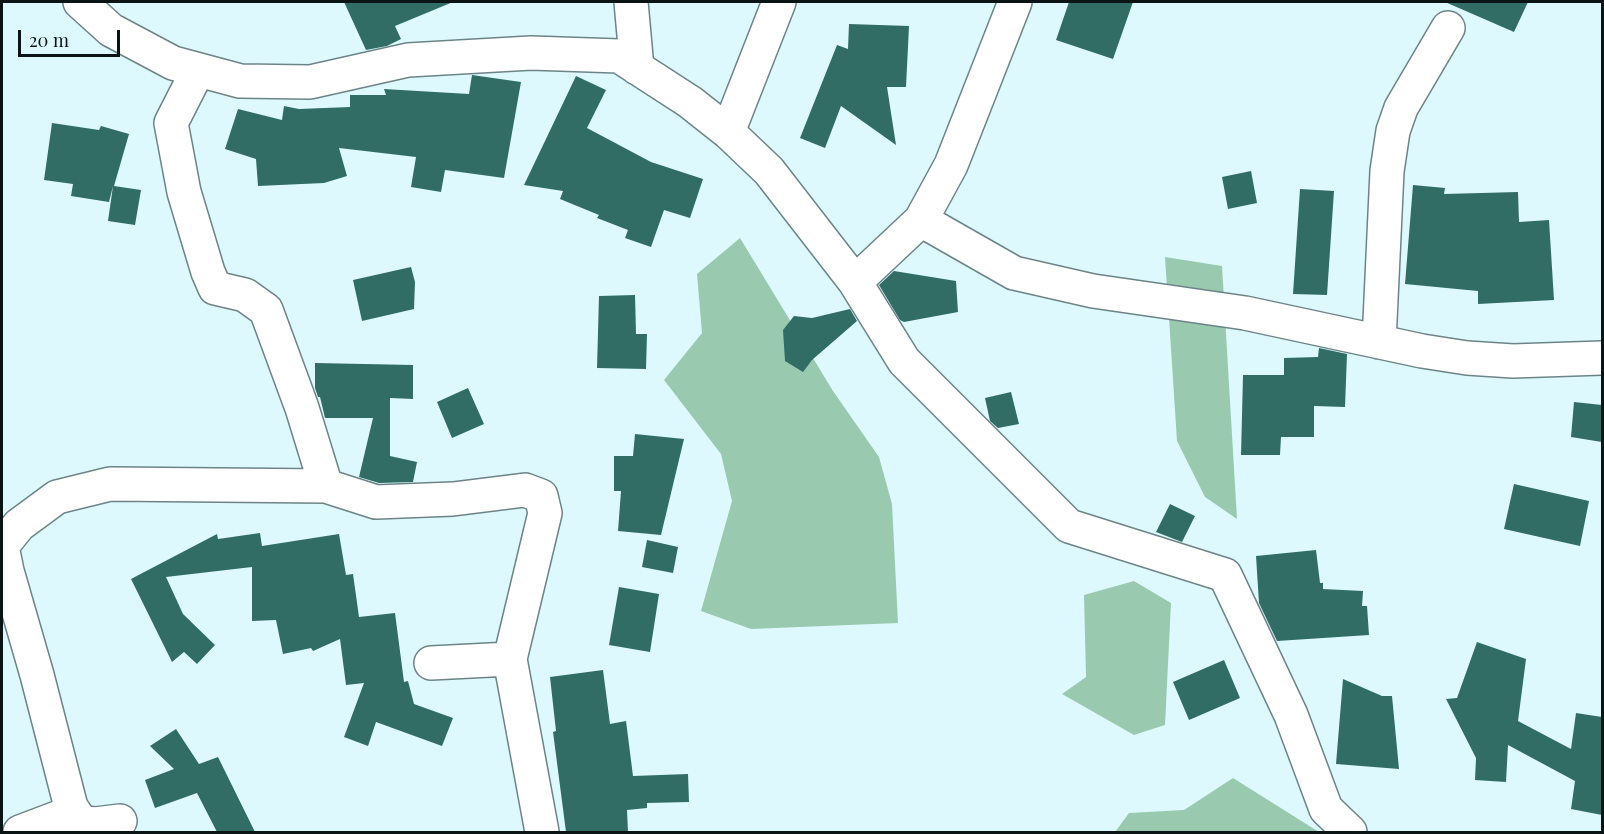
<!DOCTYPE html>
<style>
body{margin:0}
#map{position:relative;width:1604px;height:834px;overflow:hidden;background:#def9fd;font-family:"Playfair Display",serif}
canvas{display:block}
.frame{position:absolute;inset:0;border:3px solid #0a1415;pointer-events:none}
.scale{position:absolute;left:18px;top:30px;width:102px;height:27px;box-sizing:border-box;border:3px solid #0a1415;border-top:0;padding-left:8px;font-size:18px;line-height:21px;white-space:nowrap;color:#0a1415;-webkit-text-stroke:4px #def9fd;paint-order:stroke}
</style>
<div id="map">
<canvas width="1604" height="834"></canvas>
<div class="frame"></div>
<div class="scale">20 m</div>
</div>
<script>
const g = document.querySelector('canvas').getContext('2d');
g.lineJoin = 'round';
function fillPath(path, color) { g.fillStyle = color; g.fill(path, 'evenodd'); }
const poly = rows => new Path2D(rows.map(r => 'M' + r).join(''));
function trace(path, color, width, dash) { g.strokeStyle = color; g.lineWidth = width; g.lineCap = dash ? 'butt' : 'round'; g.setLineDash(dash || []); g.stroke(path); }
const forest = poly([
 [740,238,833,391,879,457,892,504,898,623,751,629,701,611,732,501,721,454,664,380,702,333,697,274],
 [1165,257,1222,266,1237,519,1205,497,1177,441],
 [1134,581,1171,603,1165,725,1134,735,1062,694,1086,677,1084,595],
 [1233,778,1319,832,1115,832,1129,813,1184,810]
]);
const building = poly([
 [344,2,453,2,395,26,401,39,387,46,366,50],
 [1069,2,1133,2,1113,59,1056,40],
 [1445,2,1528,2,1514,32],
 [849,24,909,26,906,87,887,87,896,145,841,106,825,148,800,138,837,45,848,49],
 [472,75,521,82,504,178,445,170,441,192,411,187,416,157,339,148,347,176,324,183,258,186,256,159,225,149,238,109,282,120,284,106,299,109,350,107,350,95,386,95,384,89,469,94],
 [576,76,606,90,587,128,651,162,703,179,690,218,664,210,651,247,625,238,628,230,597,218,599,215,560,199,563,191,524,185],
 [52,123,99,130,101,126,129,134,114,186,141,190,135,225,108,221,113,186,109,202,71,196,73,184,44,180],
 [1251,171,1257,203,1228,209,1222,177],
 [1413,185,1445,188,1444,194,1518,192,1519,222,1549,220,1554,300,1478,304,1478,291,1405,284],
 [1300,189,1334,191,1327,295,1293,294],
 [411,267,415,282,414,309,362,321,353,280],
 [894,271,956,281,958,312,904,322,900,320,879,285],
 [635,295,636,334,647,334,646,369,597,368,599,296],
 [850,309,857,321,812,360,803,372,785,361,783,330,794,316,812,318],
 [1319,348,1347,354,1345,407,1314,406,1314,437,1281,437,1280,455,1241,455,1243,375,1284,375,1284,358,1318,357],
 [315,363,413,365,413,399,390,398,390,456,417,462,413,482,379,483,359,477,373,418,325,418,320,397,318,397,315,388],
 [468,388,484,424,452,438,437,402],
 [1011,392,1019,424,998,428,990,421,985,398],
 [1574,402,1602,405,1602,442,1571,437],
 [635,434,684,439,661,535,618,531,621,491,614,491,614,456,633,456],
 [1514,484,1589,501,1580,546,1504,529],
 [1170,504,1195,516,1182,542,1156,532],
 [260,533,262,546,339,534,346,575,353,574,359,617,395,613,404,682,408,681,414,704,453,718,442,746,376,722,368,746,344,737,364,683,346,685,340,639,313,651,311,648,283,654,276,620,252,621,252,567,166,577,183,614,215,645,197,664,184,652,172,662,131,579,217,534,218,539],
 [647,540,678,547,673,573,642,567],
 [1316,550,1320,583,1323,583,1323,589,1363,591,1362,606,1367,606,1369,635,1277,641,1259,603,1256,556],
 [619,587,659,594,650,652,609,645],
 [1477,642,1526,659,1518,721,1571,749,1576,713,1602,717,1602,815,1571,809,1575,781,1508,745,1506,782,1475,780,1476,758,1446,699,1457,698],
 [1224,660,1240,698,1189,720,1173,682],
 [603,670,610,724,626,721,633,776,688,774,689,802,647,803,647,808,627,810,628,832,566,832,553,732,556,731,550,677],
 [1343,679,1382,696,1392,696,1399,769,1336,764],
 [176,729,199,764,218,757,255,832,217,832,197,793,155,808,145,780,174,769,150,746]
]);
const minor = poly([
 [80,2,111,30,173,63,240,81,310,82,408,60,531,53,619,56,690,102,728,132,769,171,855,282,904,361,1069,526,1225,575,1291,715,1326,809,1350,832],
 [631,2,637,68],
 [198,70,171,123,184,192,208,272,215,288,245,295,266,310,302,408,326,486],
 [728,132,779,2],
 [921,220,1014,273,1093,291,1245,313,1422,351,1467,358,1513,361,1602,358],
 [855,282,921,220,951,165,1015,2],
 [1379,342,1387,171,1393,131,1401,108,1448,28],
 [431,663,510,659],
 [120,821,95,824,81,822,71,807,37,675,7,571,2,546,19,525,57,497,110,484,326,486,376,502,453,499,525,490,541,496,545,513,510,659,542,832],
 [20,832,65,815,71,807]
]);
fillPath(forest, '#99cab0');
fillPath(building, '#316d65');
trace(minor, '#6c8488', 36);
trace(minor, '#fff', 33);
</script>
